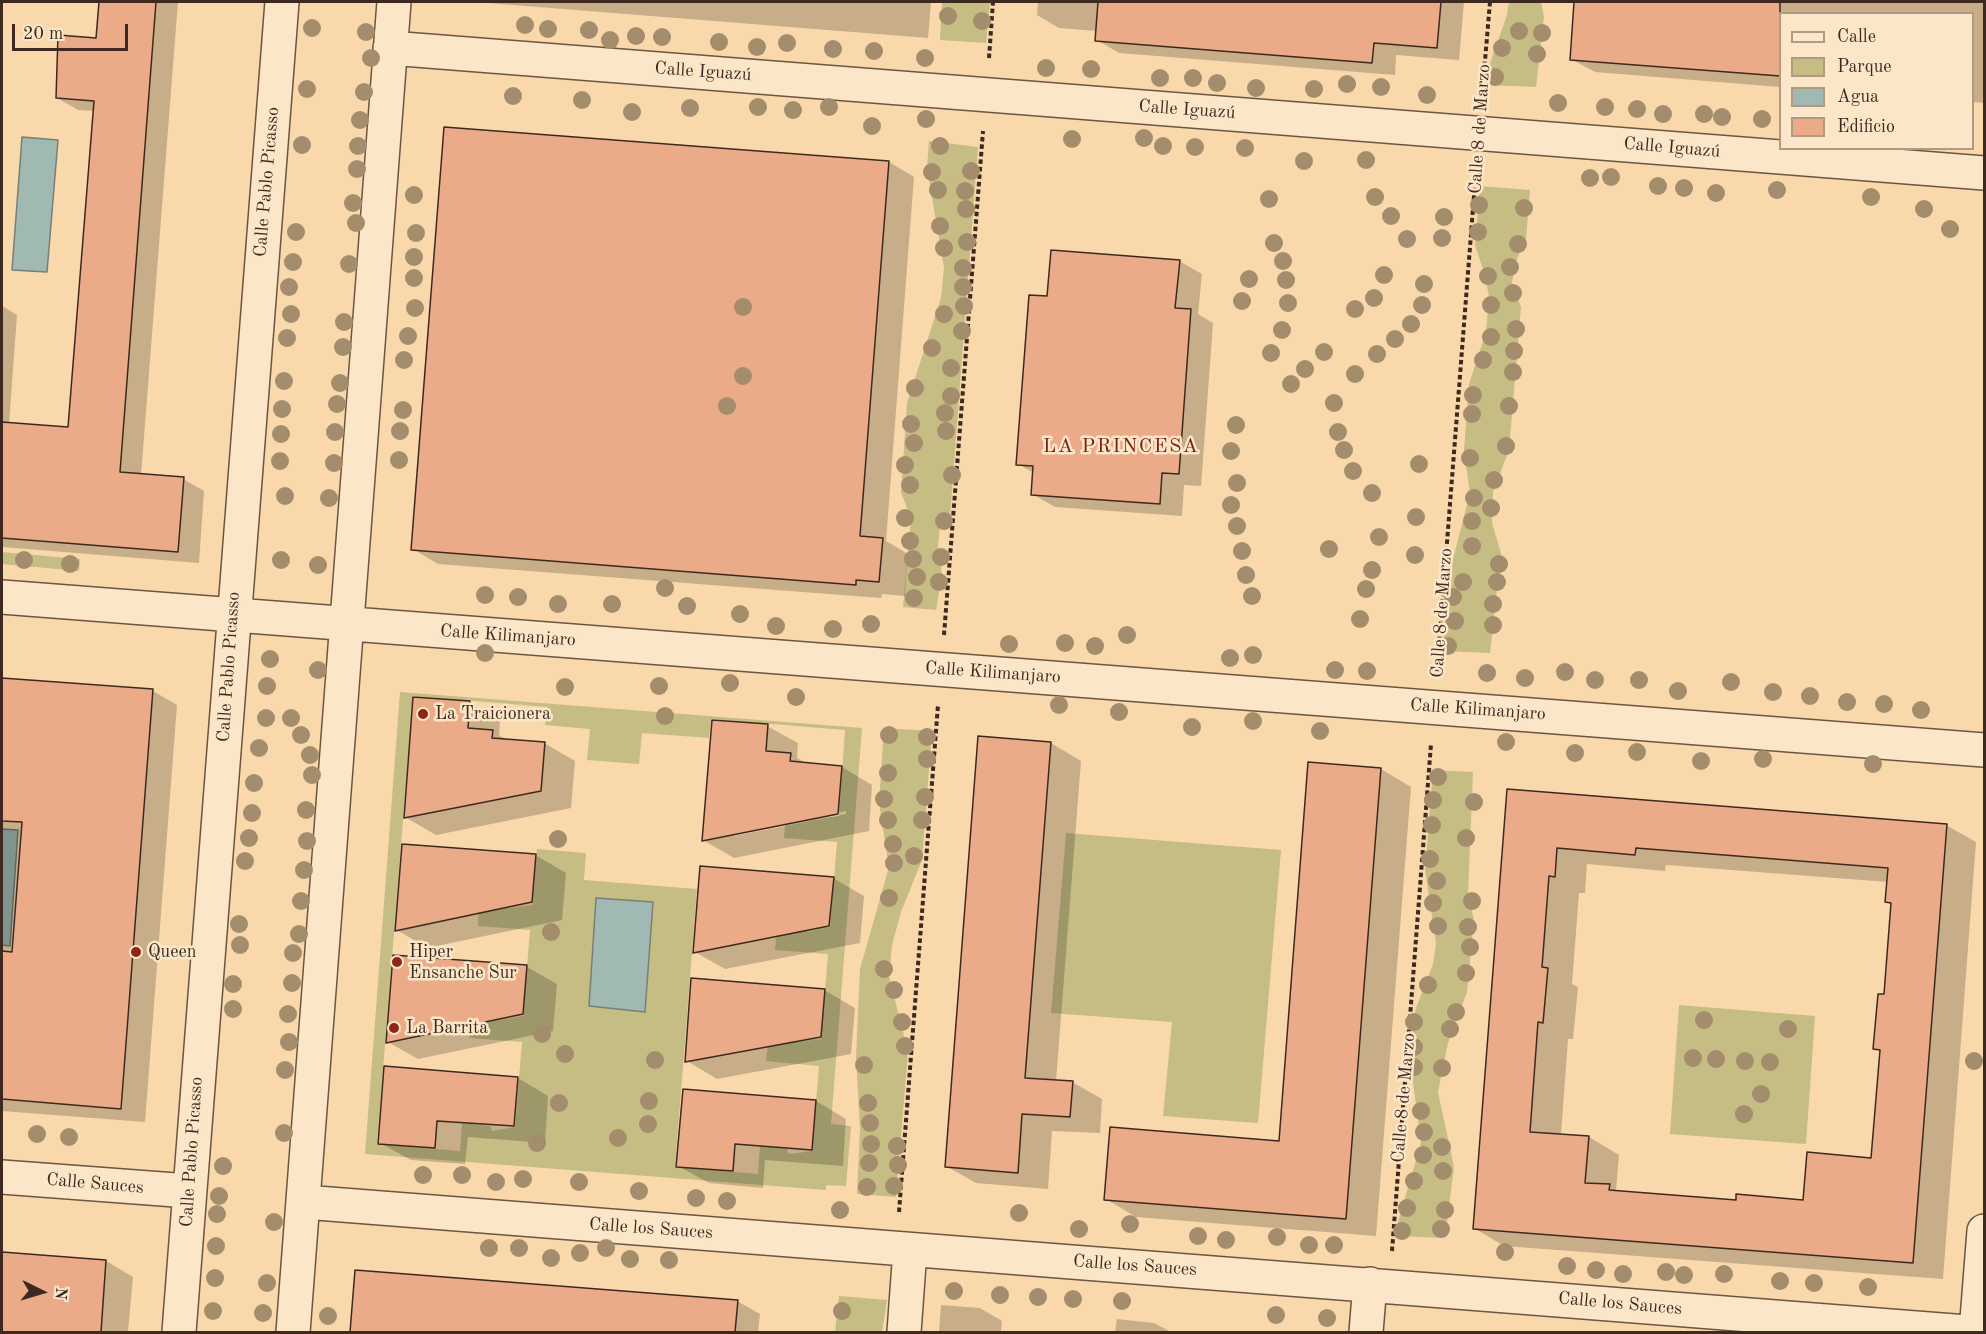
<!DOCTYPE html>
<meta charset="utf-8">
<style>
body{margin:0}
#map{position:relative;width:1986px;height:1334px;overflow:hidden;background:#f9d9ab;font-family:"Old Standard TT",serif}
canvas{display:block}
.frame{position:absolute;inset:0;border:3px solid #3d291f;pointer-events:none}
.legend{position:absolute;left:1779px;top:12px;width:195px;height:138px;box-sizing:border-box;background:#fbe6c8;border:2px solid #af9a84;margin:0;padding:8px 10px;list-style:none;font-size:18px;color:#3d291f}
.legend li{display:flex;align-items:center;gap:12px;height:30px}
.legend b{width:30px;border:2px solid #af9a84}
.north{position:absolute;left:12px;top:1262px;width:60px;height:60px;-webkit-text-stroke:4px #fbe6c8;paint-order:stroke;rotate:95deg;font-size:16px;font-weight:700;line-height:24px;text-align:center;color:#3d291f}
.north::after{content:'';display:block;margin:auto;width:21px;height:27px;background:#3d291f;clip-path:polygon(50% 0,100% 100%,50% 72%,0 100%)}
.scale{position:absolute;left:12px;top:24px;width:116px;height:27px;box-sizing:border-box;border:3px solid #3d291f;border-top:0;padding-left:8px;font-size:18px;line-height:21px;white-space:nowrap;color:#3d291f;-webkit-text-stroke:4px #fbe6c8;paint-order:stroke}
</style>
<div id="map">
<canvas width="1986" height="1334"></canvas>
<div class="frame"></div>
<ul class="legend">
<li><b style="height:8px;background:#fbe6c8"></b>Calle</li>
<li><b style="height:16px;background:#c5bd84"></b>Parque</li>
<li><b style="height:16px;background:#a0b9b2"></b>Agua</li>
<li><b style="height:16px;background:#ebab88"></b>Edificio</li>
</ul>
<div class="north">N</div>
<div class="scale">20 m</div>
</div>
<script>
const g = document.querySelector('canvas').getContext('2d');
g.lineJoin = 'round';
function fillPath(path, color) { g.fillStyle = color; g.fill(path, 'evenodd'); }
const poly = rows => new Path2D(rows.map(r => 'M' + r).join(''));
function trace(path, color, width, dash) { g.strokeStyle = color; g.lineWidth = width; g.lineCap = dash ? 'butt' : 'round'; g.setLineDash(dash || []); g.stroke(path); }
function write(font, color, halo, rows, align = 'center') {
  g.font = font + ' "Old Standard TT",serif'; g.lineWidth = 5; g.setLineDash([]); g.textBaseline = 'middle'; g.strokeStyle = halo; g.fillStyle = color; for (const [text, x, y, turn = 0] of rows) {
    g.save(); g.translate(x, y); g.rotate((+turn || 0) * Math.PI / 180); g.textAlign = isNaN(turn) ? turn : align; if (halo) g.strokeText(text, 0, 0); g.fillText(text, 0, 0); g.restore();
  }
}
const green = poly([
 [942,2,990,2,986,43,940,40],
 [1509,2,1541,2,1544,17,1536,87,1487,85,1488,69,1507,15],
 [929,141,978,147,950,517,940,527,938,546,942,575,936,610,903,607,911,519,901,492,907,403,941,298,944,268,927,168],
 [1480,186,1530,190,1526,239,1517,259,1512,282,1521,307,1509,450,1493,492,1492,523,1501,553,1490,653,1442,651,1450,571,1470,493,1464,451,1469,384,1486,332,1489,297,1485,275,1475,245],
 [2,552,80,559,79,571,2,564],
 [400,692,862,728,831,1124,851,1126,846,1186,826,1185,826,1190,365,1154],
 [413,696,547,707,545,725,590,729,587,760,639,764,642,733,709,738,711,719,845,730,839,816,815,819,815,815,786,813,784,838,837,842,830,927,807,932,805,926,777,924,775,950,828,954,821,1039,797,1042,797,1038,769,1035,766,1061,819,1066,812,1151,789,1154,787,1149,760,1146,758,1174,675,1167,697,889,584,880,586,853,537,849,532,905,509,908,507,902,479,901,478,926,530,930,523,1016,500,1020,499,1015,471,1012,469,1038,522,1042,515,1127,492,1131,490,1126,462,1123,460,1151,377,1144],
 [884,728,932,731,922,860,901,912,892,945,889,976,908,1052,896,1197,857,1194,860,1129,856,1057,860,969,889,867,879,803],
 [1433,770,1473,772,1468,894,1474,920,1467,992,1448,1043,1438,1092,1454,1167,1445,1238,1397,1236,1398,1222,1421,1143,1408,1044,1416,1008,1433,964,1436,943,1425,870],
 [1066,833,1281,850,1258,1123,1163,1116,1172,1022,1051,1013],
 [1679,1005,1815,1016,1806,1144,1670,1134],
 [839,1296,887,1300,882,1332,835,1332]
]);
const water = poly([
 [22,137,58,140,47,272,12,270,22,137],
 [2,829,18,830,10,946,2,945,2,829],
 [596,898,653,902,645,1012,589,1006,596,898]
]);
const shadow = poly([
 [100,2,178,2,141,475,183,479,204,491,199,563,2,547,2,306,17,315,9,424,69,429,95,111,78,110,57,98,97,39],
 [475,2,931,2,928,38],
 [1038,2,1464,2,1459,60,1396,55,1395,75,1119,53,1097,40,1097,31,1059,28,1037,15],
 [1576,2,1984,2,1984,103,1972,102,1972,14,1780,14,1780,87,1595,72,1571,59],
 [889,162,914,177,886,541,908,554,905,596,882,594,881,598,438,564,413,549],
 [1179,261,1202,274,1198,314,1213,323,1201,486,1184,485,1182,516,1055,507,1032,494,1034,473,1018,464,1049,298],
 [2,679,153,691,177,705,145,1122,2,1111],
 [469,703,500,720,499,735,508,741,544,743,575,761,571,808,436,835,405,817],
 [767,726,798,743,797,758,807,764,842,767,872,785,869,831,734,858,703,840],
 [846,811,846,814,734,836,734,833],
 [1051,743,1081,761,1056,1081,1072,1082,1102,1099,1100,1133,1052,1131,1048,1189,976,1183,946,1166],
 [1381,769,1411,787,1376,1236,1136,1217,1106,1199,1280,1143],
 [1508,791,1946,825,1976,842,1943,1279,1504,1246,1474,1228],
 [1587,864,1665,871,1666,865,1888,882,1886,901,1892,905,1885,996,1875,1048,1881,1052,1873,1159,1804,1202,1737,1202,1620,1192,1616,1190,1619,1155,1589,1137,1561,1135,1568,1039,1573,1039,1578,987,1572,984,1579,893,1585,893],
 [535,855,566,873,562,920,427,948,397,930],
 [833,878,864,896,860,943,725,969,695,952],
 [527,967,557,984,553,1031,418,1059,388,1042],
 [824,990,855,1008,851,1054,717,1079,687,1061],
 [518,1078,548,1096,545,1143,468,1137,465,1164,411,1160,380,1143],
 [816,1101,846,1119,843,1166,765,1160,763,1188,709,1183,678,1166],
 [2,1253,106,1261,133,1277,128,1332,2,1332],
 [357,1272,737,1301,760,1314,758,1332,352,1332],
 [941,1305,980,1308,1002,1321,1001,1332,939,1332],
 [1117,1319,1154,1323,1171,1332,1115,1332]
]);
const building = poly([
 [99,2,156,2,120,472,184,477,178,552,2,538,2,422,68,427,94,101,56,98,58,35,96,38,99,2],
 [1098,2,1441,2,1437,48,1374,43,1372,63,1095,41,1098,2],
 [1574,2,1780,2,1780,76,1570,60,1574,2],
 [444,127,889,161,860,536,883,538,879,582,856,580,856,585,411,550,444,127],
 [1051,250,1180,260,1175,308,1191,309,1179,474,1162,473,1160,504,1031,495,1033,466,1016,465,1029,295,1047,296,1051,250],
 [2,678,153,689,121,1109,2,1099,2,951,12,952,22,822,2,821,2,678],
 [413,697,470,701,468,728,493,730,492,738,545,742,541,791,404,818,413,697],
 [712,720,768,724,766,751,791,753,790,761,842,766,838,814,702,841,712,720],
 [978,736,1051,742,1025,1078,1073,1081,1070,1117,1022,1114,1018,1173,945,1167,978,736],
 [1308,762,1381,768,1346,1219,1104,1200,1110,1127,1279,1141,1308,762],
 [1507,789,1947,824,1913,1263,1473,1229,1507,789],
 [1557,848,1635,855,1636,848,1888,868,1885,902,1891,903,1884,994,1878,994,1873,1049,1880,1050,1871,1158,1807,1152,1803,1200,1736,1194,1736,1200,1609,1190,1610,1184,1585,1183,1589,1136,1530,1132,1538,1022,1543,1023,1548,968,1542,967,1549,876,1555,877,1557,848],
 [402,844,536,854,532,902,395,931,402,844],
 [700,866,834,877,829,926,693,953,700,866],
 [393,955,527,965,523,1014,386,1043,393,955],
 [691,978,825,989,821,1037,685,1062,691,978],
 [384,1066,518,1077,514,1126,437,1121,435,1148,378,1144,384,1066],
 [683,1089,816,1100,812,1150,735,1144,733,1171,676,1167,683,1089],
 [2,1252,106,1260,101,1332,2,1332,2,1252],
 [355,1270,738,1300,735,1332,350,1332,355,1270]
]);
const path = poly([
 [989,58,993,2],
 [1482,96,1490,2],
 [944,635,983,131],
 [1437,671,1476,170],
 [899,1212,938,705],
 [1392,1251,1431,744]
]);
const minor = poly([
 [390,48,1984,173],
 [2,597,1984,750],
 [2,1177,189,1191],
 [304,1202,1967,1332],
 [179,1332,282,2],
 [293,1332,394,2],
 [904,1332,910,1250],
 [1366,1332,1370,1284],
 [1976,1332,1984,1231]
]);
const trees = [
 [948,16],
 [982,21],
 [525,25],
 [312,28],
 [548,29],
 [589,30],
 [1519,31],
 [366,32],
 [1542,33],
 [636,36],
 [662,37],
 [610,40],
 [719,42],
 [787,43],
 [757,47],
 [1502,48],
 [833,49],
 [874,51],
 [1537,54],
 [371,58],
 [925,58],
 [1046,68],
 [1091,69],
 [1495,77],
 [1160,78],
 [1193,78],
 [1217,83],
 [1347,84],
 [1381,87],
 [1256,88],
 [307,89],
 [1314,89],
 [364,92],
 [1427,95],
 [513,96],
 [582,100],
 [1558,103],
 [758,107],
 [829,107],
 [1605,107],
 [690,108],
 [1637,109],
 [793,110],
 [632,112],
 [1663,114],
 [1704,114],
 [1722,117],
 [926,119],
 [1762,119],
 [360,120],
 [872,126],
 [1144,138],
 [1072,139],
 [302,145],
 [358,146],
 [940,146],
 [1163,146],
 [1195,147],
 [1245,148],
 [1366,160],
 [1304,161],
 [357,169],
 [971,171],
 [932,172],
 [1611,177],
 [1590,178],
 [1658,186],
 [1684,188],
 [938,190],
 [1777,190],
 [965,191],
 [1716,193],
 [414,195],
 [1375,197],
 [1871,197],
 [1269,199],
 [353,203],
 [1479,205],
 [1524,208],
 [966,209],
 [1924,209],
 [1391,216],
 [1444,217],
 [356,223],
 [940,226],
 [1950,229],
 [296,232],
 [1478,232],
 [416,233],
 [1442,238],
 [1407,239],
 [967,242],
 [1274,243],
 [1518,244],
 [944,248],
 [414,257],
 [1283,261],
 [293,262],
 [349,264],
 [1510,267],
 [963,268],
 [1384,275],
 [1488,276],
 [414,278],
 [1249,279],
 [1286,280],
 [1424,284],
 [289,287],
 [963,287],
 [1513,293],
 [1374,298],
 [1242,301],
 [1288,303],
 [1422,305],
 [1491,305],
 [964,306],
 [743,307],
 [415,308],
 [1355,309],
 [291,314],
 [944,314],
 [344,322],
 [1411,324],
 [1516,329],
 [1282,330],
 [962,331],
 [408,336],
 [1491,337],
 [287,338],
 [1395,339],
 [343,347],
 [932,348],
 [1514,351],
 [1324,352],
 [1271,353],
 [1377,354],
 [404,360],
 [1483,360],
 [951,368],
 [1305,369],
 [1513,372],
 [1355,374],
 [743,376],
 [284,381],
 [340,383],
 [1291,384],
 [915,388],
 [1473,395],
 [951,396],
 [1334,403],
 [337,404],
 [727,406],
 [1509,406],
 [282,409],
 [403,410],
 [945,413],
 [1472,414],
 [911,424],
 [1236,425],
 [400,431],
 [946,431],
 [335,432],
 [1338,432],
 [281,434],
 [914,443],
 [1506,446],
 [1344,450],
 [1231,451],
 [1470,458],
 [399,460],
 [280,461],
 [334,463],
 [1419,464],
 [905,465],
 [1353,471],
 [952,475],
 [1494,480],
 [1237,483],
 [910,485],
 [1372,493],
 [285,496],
 [329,498],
 [1474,498],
 [1231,505],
 [1491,508],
 [1416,517],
 [905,518],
 [944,521],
 [1472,521],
 [1237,526],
 [1379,537],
 [910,541],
 [1472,546],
 [1329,549],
 [1242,551],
 [1415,555],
 [941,557],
 [913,559],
 [24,560],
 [281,560],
 [70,564],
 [1499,564],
 [318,565],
 [1372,570],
 [1246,575],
 [917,577],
 [939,582],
 [1463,582],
 [1497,582],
 [665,588],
 [1366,589],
 [485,595],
 [1252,596],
 [518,597],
 [1453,597],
 [914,598],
 [558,604],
 [612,604],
 [1493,604],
 [687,606],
 [740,614],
 [1360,619],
 [1455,621],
 [871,624],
 [1493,625],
 [776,626],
 [833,629],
 [1127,635],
 [1065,643],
 [1009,644],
 [1095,646],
 [1448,646],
 [485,653],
 [1253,655],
 [1230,658],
 [270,659],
 [318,670],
 [1335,670],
 [1367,671],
 [1565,672],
 [1487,673],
 [1525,678],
 [1595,680],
 [1639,680],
 [1731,682],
 [730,683],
 [267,686],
 [659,686],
 [565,687],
 [1678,691],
 [1773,692],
 [1810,696],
 [796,697],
 [1847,702],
 [1884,704],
 [1059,705],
 [1921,710],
 [1119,712],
 [665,716],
 [266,718],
 [291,718],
 [1253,721],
 [1192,727],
 [1320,731],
 [301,735],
 [889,735],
 [927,737],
 [1506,742],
 [259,748],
 [1637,752],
 [1575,753],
 [310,755],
 [927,759],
 [1763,759],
 [1701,761],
 [1873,764],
 [888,773],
 [312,775],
 [1438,777],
 [254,783],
 [925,797],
 [884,799],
 [1433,800],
 [1474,802],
 [306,810],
 [252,813],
 [888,820],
 [922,820],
 [1432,825],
 [249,838],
 [1466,838],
 [558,839],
 [307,841],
 [893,844],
 [914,856],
 [1430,859],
 [245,861],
 [894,863],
 [304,870],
 [1437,881],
 [889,898],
 [301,901],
 [1472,901],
 [1433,903],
 [239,924],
 [1438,926],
 [1468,927],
 [551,932],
 [299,934],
 [240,945],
 [1470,947],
 [293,953],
 [884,969],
 [1466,973],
 [292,983],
 [233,984],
 [1428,985],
 [894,990],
 [233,1009],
 [1456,1012],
 [288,1014],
 [1704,1020],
 [902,1022],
 [1414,1022],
 [1450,1029],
 [1788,1029],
 [542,1034],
 [289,1042],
 [905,1046],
 [1414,1047],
 [565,1054],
 [1693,1058],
 [1716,1059],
 [655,1060],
 [1745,1061],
 [1974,1061],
 [1770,1062],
 [864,1065],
 [1414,1067],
 [1442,1068],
 [285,1070],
 [1761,1094],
 [649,1101],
 [559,1103],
 [868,1103],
 [1421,1111],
 [1744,1114],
 [870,1123],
 [648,1124],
 [1424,1132],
 [284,1133],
 [37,1134],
 [69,1137],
 [618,1138],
 [537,1143],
 [871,1144],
 [897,1146],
 [1442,1147],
 [1423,1155],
 [869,1163],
 [898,1165],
 [223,1166],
 [1443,1171],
 [423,1175],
 [462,1175],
 [523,1179],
 [1414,1181],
 [496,1182],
 [579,1182],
 [894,1186],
 [867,1187],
 [639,1191],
 [219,1196],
 [696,1198],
 [727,1201],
 [1407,1208],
 [840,1210],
 [1445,1210],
 [1019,1213],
 [217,1214],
 [274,1222],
 [1130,1224],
 [1079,1229],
 [1441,1229],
 [1402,1231],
 [1198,1236],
 [1277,1237],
 [1226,1240],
 [1309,1245],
 [1334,1245],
 [216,1246],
 [489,1248],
 [519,1248],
 [606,1248],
 [1505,1252],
 [580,1253],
 [551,1258],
 [630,1259],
 [669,1260],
 [1567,1266],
 [1596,1270],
 [1666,1272],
 [1623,1274],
 [1724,1274],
 [1684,1275],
 [215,1278],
 [1780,1281],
 [267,1283],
 [1814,1283],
 [1868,1287],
 [954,1291],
 [1000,1295],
 [1038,1297],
 [1073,1299],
 [1122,1301],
 [213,1311],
 [842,1311],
 [263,1313],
 [1276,1315],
 [328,1316],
 [1327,1318]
];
const markers = [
 [423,714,6,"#8f2418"],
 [136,952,6,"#8f2418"],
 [397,962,6,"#8f2418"],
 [394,1028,6,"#8f2418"]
];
const streetNames = [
 ["Calle Iguazú",703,72,4],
 ["Calle Iguazú",1187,110,4],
 ["Calle 8 de Marzo",1480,129,-86],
 ["Calle Iguazú",1672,148,5],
 ["Calle Pablo Picasso",267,182,-85],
 ["Calle 8 de Marzo",1442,613,-86],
 ["Calle Kilimanjaro",508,636,4],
 ["Calle Pablo Picasso",229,667,-86],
 ["Calle Kilimanjaro",993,673,4],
 ["Calle Kilimanjaro",1478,710,4],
 ["Calle 8 de Marzo",1404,1098,-85],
 ["Calle Pablo Picasso",192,1152,-86],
 ["Calle Sauces",95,1184,5],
 ["Calle los Sauces",651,1229,4],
 ["Calle los Sauces",1135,1266,4],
 ["Calle los Sauces",1620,1304,5]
];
const poiNames = [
 ["La Traicionera",435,714],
 ["Queen",148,952],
 ["Hiper",409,952],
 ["Ensanche Sur",409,973],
 ["La Barrita",406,1028]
];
const neighbourhoodNames = [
 ["LA PRINCESA",1121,447]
];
fillPath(green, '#c5bd84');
fillPath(water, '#a0b9b2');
trace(water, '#787f77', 1.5);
fillPath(shadow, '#0003');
fillPath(building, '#ebab88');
trace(building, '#3d291f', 1.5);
trace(minor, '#6c5542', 36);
trace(path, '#3d291f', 4, [4.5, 3]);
trace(minor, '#fbe6c8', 33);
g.fillStyle = '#a48d6c';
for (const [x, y] of trees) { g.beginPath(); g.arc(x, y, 9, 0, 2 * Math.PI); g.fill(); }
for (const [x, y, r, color] of markers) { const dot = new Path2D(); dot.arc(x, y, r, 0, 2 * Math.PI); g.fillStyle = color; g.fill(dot); trace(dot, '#fbe6c8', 2); }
write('18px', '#3d291f', '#fbe6c8', streetNames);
write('18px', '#3d291f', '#fbe6c8', poiNames, 'left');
g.letterSpacing = '1.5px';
write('20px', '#7a1f14', '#fbe6c8', neighbourhoodNames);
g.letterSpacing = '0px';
</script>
